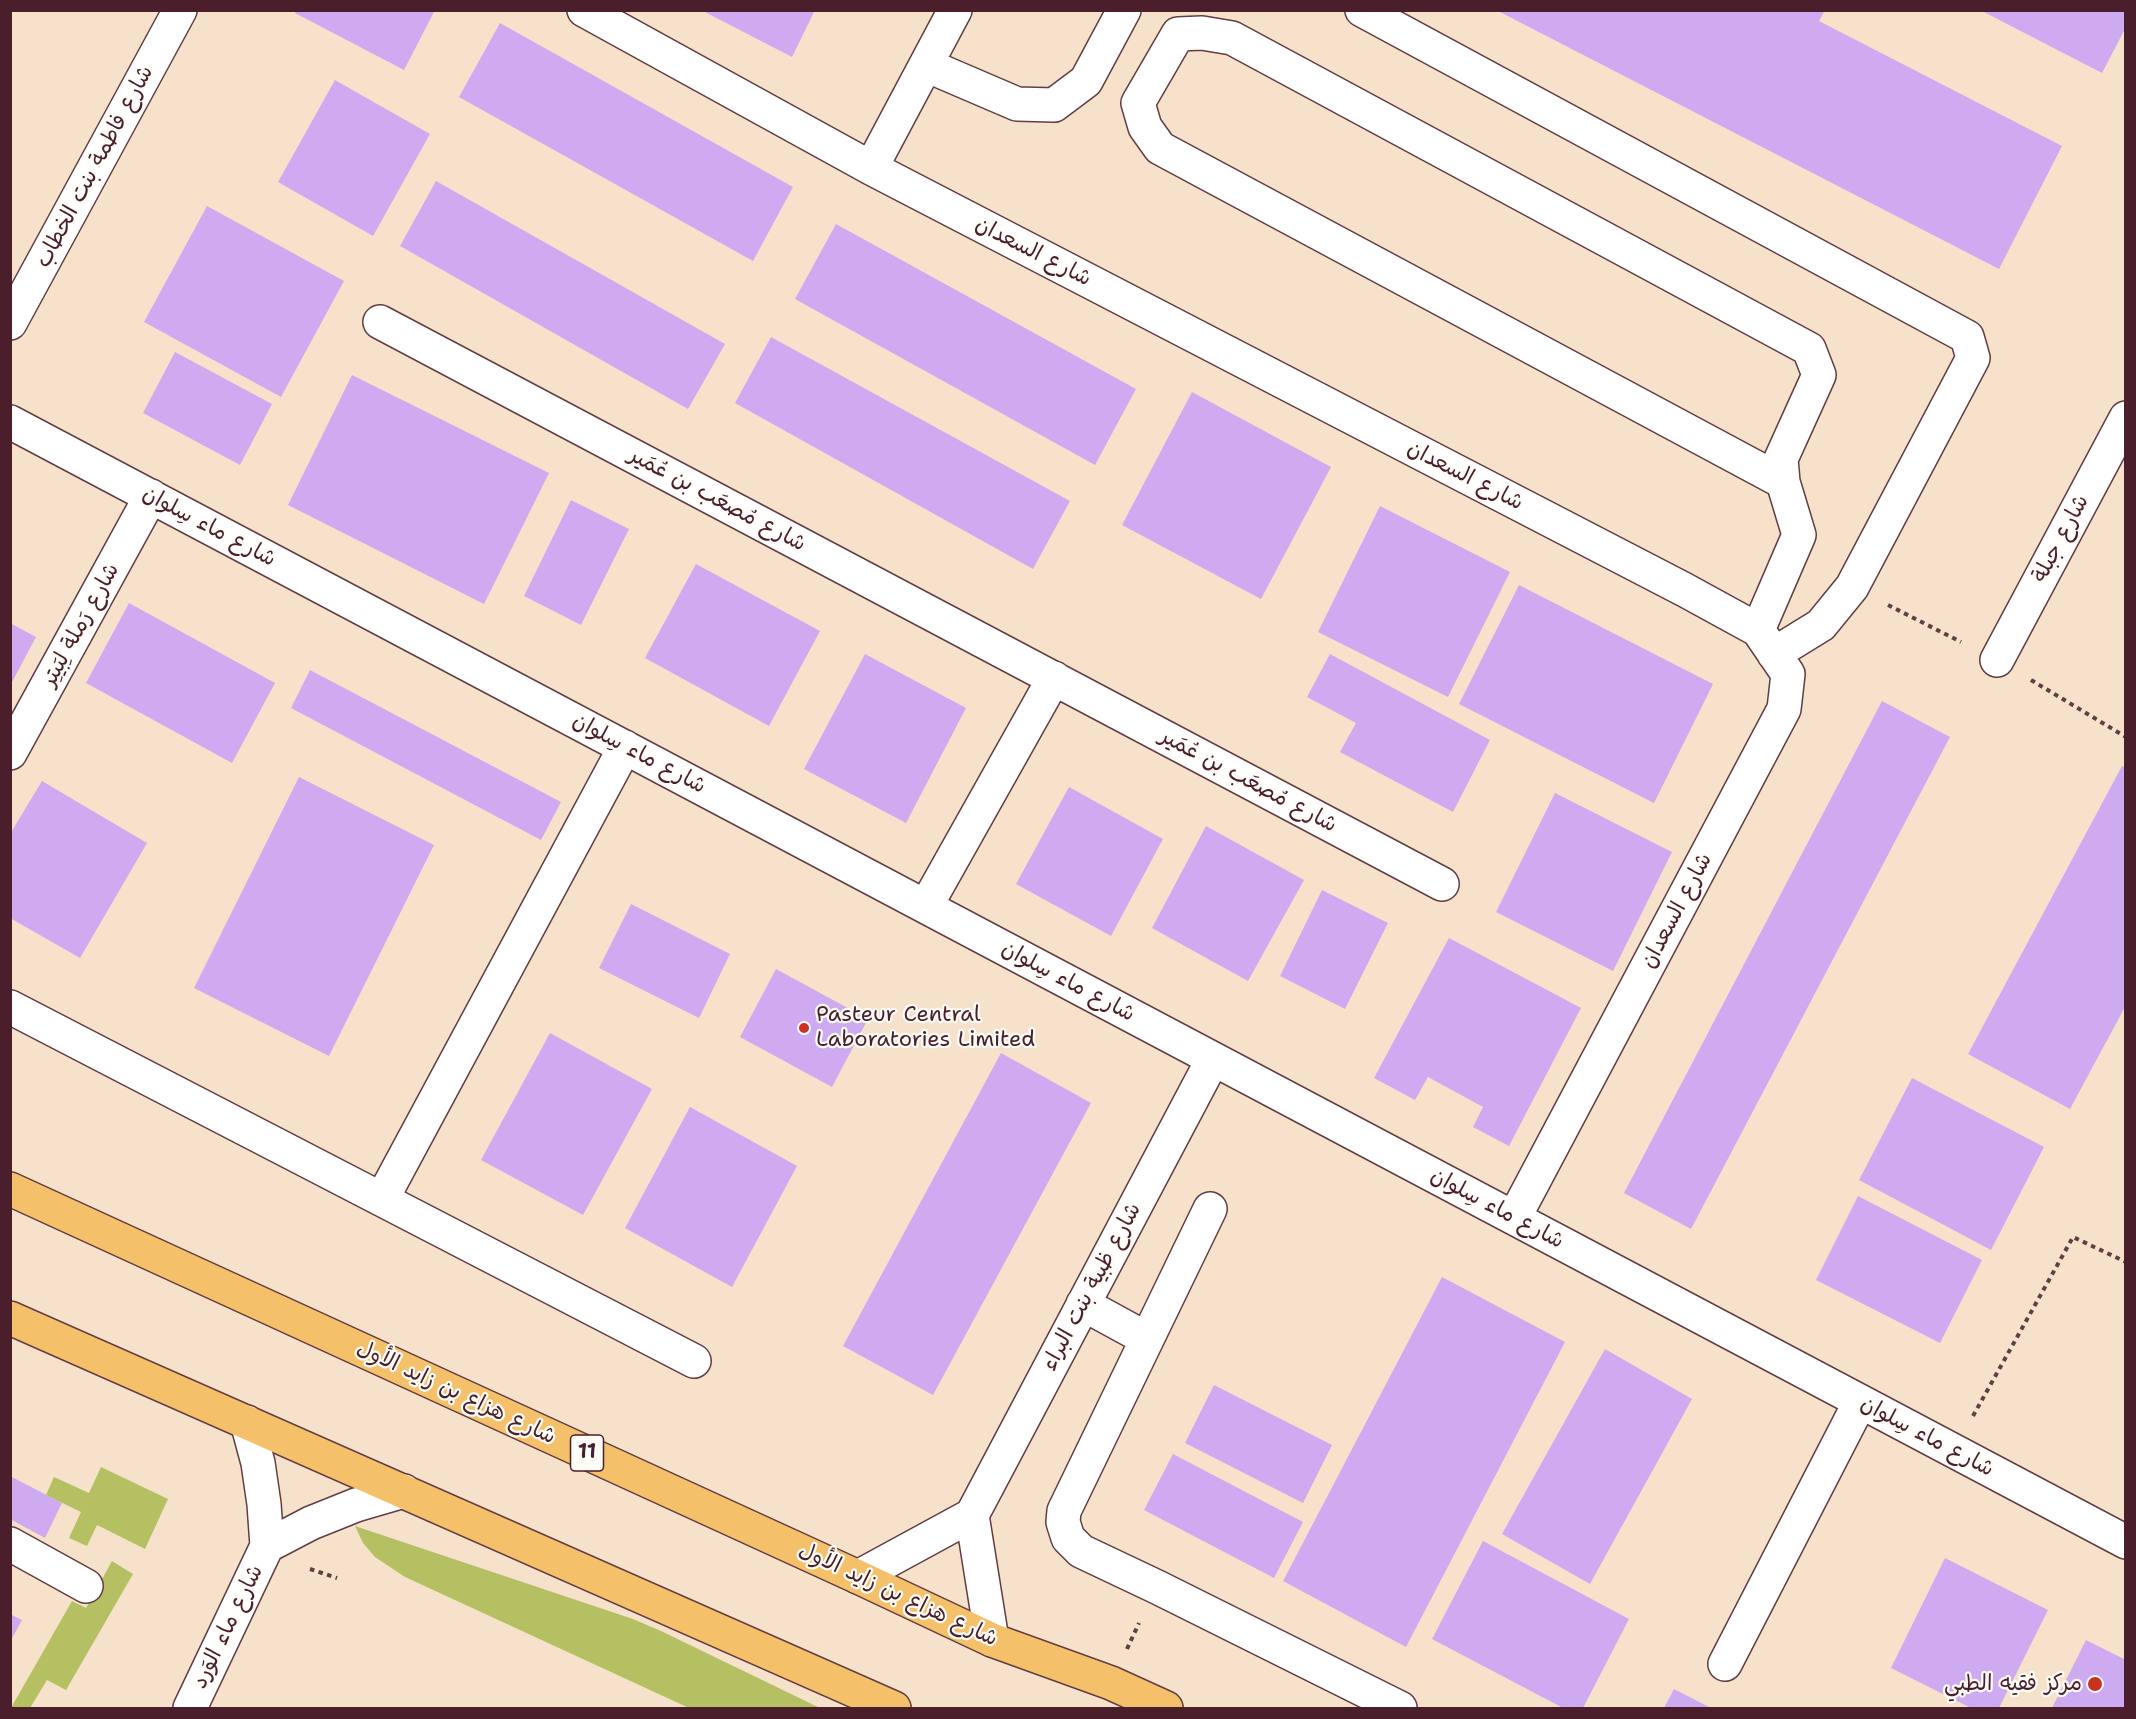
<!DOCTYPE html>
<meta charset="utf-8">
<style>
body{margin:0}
#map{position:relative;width:2136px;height:1719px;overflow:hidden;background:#f6e2ca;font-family:"Shantell Sans",sans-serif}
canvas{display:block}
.frame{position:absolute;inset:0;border:12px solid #4a1f2b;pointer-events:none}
</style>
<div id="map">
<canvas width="2136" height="1719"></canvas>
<div class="frame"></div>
</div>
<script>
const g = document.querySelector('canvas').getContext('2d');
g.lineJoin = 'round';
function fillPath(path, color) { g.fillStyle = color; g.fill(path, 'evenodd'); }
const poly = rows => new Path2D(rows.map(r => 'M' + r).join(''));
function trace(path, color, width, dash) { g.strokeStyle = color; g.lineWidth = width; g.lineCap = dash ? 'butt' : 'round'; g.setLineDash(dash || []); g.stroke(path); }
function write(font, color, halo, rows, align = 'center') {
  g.font = font + ' "Shantell Sans","Playpen Sans Arabic",sans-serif'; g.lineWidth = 4.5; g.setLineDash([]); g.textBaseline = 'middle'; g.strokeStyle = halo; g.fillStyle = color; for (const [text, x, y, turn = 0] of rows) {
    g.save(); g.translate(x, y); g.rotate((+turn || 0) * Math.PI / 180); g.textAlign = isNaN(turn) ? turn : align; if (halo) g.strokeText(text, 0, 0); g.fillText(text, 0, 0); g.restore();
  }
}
const green = poly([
 [101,1467,168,1499,145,1549,97,1525,87,1546,69,1538,81,1512,46,1495,54,1477,89,1493],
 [355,1526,633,1619,661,1631,820,1708,689,1708,405,1577,375,1557,363,1543],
 [112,1561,133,1574,66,1690,47,1680,30,1708,11,1708,72,1601,86,1608]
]);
const building = poly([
 [296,10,435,10,404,70,295,13],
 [701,10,815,10,792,57],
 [1496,10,1825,10,1819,21,2062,146,1999,269],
 [1980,10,2126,10,2126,27,2102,73],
 [500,23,793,187,753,261,459,97],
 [335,80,430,134,373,236,278,182],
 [436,181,725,344,688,409,400,246],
 [207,206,344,281,281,397,144,322],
 [836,224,1136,389,1095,465,795,299],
 [771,337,1070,501,1033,569,735,403],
 [175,352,272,404,240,465,143,413],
 [352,375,549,473,484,604,288,505],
 [1192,392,1331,467,1261,599,1122,525],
 [571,500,629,529,581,625,524,596],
 [1380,506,1510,572,1448,697,1318,632],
 [696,564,820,631,769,726,645,658],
 [1519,585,1713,684,1654,803,1459,704],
 [129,603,275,683,232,763,86,683],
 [10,623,36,637,10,686],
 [865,654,966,708,906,823,804,769],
 [1330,654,1490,740,1453,812,1340,752,1356,723,1307,697],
 [310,670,561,802,541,840,291,708],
 [1882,701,1950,737,1691,1229,1624,1193],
 [2122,766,2126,767,2126,1005,2070,1109,1968,1054],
 [299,777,434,845,329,1056,194,988],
 [42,781,147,843,80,958,10,918,10,834],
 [1069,787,1163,839,1111,936,1016,884],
 [1555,793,1672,852,1613,971,1496,912],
 [1206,826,1304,880,1248,981,1152,928],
 [1322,890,1388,923,1345,1009,1280,976],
 [631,904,730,954,699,1018,599,968],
 [1449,938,1581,1008,1509,1146,1473,1127,1483,1107,1428,1077,1415,1100,1374,1078],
 [776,969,868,1019,832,1087,740,1037],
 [550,1033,652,1089,583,1215,481,1160],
 [1001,1053,1091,1103,933,1395,843,1346],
 [1912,1078,2044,1147,1991,1250,1859,1180],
 [690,1107,797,1166,732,1287,625,1228],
 [1858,1196,1982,1260,1940,1343,1816,1280],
 [1442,1277,1565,1342,1406,1647,1283,1581],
 [1605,1349,1692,1399,1590,1584,1502,1534],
 [1214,1385,1332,1445,1303,1503,1185,1443],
 [1173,1454,1303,1522,1274,1578,1144,1510],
 [10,1476,62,1503,45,1538,10,1519],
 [1483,1541,1629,1619,1583,1708,1563,1708,1432,1639],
 [1945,1558,2048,1610,1999,1708,1971,1708,1891,1668],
 [10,1614,22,1620,10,1642],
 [2086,1640,2126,1660,2126,1708,2052,1708],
 [1674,1689,1711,1708,1664,1708]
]);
const path = poly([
 [1888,605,1961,642],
 [2031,680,2126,737],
 [1973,1416,2073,1237,2126,1262],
 [310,1569,337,1578],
 [1127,1649,1139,1623]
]);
const minor = poly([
 [584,10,871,168,1685,590,1758,630,1788,674,1784,709,1514,1218],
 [1362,10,1967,337,1973,358,1852,587,1821,625,1774,654],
 [926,65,1017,104,1054,105,1086,81,1124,10],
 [871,168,955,10],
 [380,322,1442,884],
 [10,323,180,10],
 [10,422,2126,1542],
 [1758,630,1799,535,1783,482,1781,459,1819,375,1809,349,1232,38,1202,33,1178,34,1138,103,1145,127,1160,148,1783,482],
 [1997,660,2126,418],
 [10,753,151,496],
 [926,906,1054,678],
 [10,1007,694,1361],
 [382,1199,625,747],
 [1210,1209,1064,1511,1063,1522,1068,1538,1081,1551,1157,1587,1400,1708],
 [1083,1304,1147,1339],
 [972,1515,992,1640],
 [10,1544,86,1586],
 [267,1546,311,1523,356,1505,404,1491],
 [858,1577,972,1515,1213,1059],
 [1725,1664,1860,1402],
 [190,1708,267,1546,264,1504,258,1463,247,1422]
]);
const major = poly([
 [10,1189,858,1577,992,1640,1111,1683,1166,1708],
 [10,1318,894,1708]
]);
const markers = [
 [804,1028,6,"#c8321e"],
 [2095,1684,8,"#c8321e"]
];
const shields = [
 [587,1453,33]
];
const shieldNames = [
 ["11",587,1453]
];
const streetNames = [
 ["شارع فاطمة بنت الخطاب",95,167,-62],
 ["شارع السعدان",1033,252,27],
 ["شارع السعدان",1465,476,27],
 ["شارع مُصعَب بن عُمَير",717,500,28],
 ["شارع ماء سِلوان",209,527,28],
 ["شارع جبلة",2061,539,-62],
 ["شارع رَملة لِبَيتِر",81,625,-61],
 ["شارع ماء سِلوان",639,754,28],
 ["شارع مُصعَب بن عُمَير",1248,781,28],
 ["شارع السعدان",1677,911,-62],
 ["شارع ماء سِلوان",1068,982,28],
 ["شارع ماء سِلوان",1497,1209,28],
 ["شارع ظبية بنت البراء",1092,1287,-62],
 ["شارع هزاع بن زايد الأول",456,1393,25],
 ["شارع ماء سِلوان",1927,1437,28],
 ["شارع هزاع بن زايد الأول",898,1595,25],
 ["شارع ماء الوَرد",228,1627,-64]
];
const poiNames = [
 ["Pasteur Central",816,1015],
 ["Laboratories Limited",816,1040],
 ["مركز فقيه الطبي",2082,1684,"right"]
];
fillPath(green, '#b4c062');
fillPath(building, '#ceaaf1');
trace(minor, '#643c43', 36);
trace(major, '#643c43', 36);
trace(path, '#643c43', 4, [4.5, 4.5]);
trace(minor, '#fff', 33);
trace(major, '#f4c16a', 33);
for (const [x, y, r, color] of markers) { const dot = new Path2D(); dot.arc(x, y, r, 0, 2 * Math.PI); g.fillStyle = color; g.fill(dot); trace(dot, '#fdfcf7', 2); }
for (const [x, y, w] of shields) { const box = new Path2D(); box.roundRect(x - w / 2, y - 18, w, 36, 4.5); g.fillStyle = '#fdfcf7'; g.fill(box); trace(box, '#4a1f2b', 1.5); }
write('bold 21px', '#4a1f2b', null, shieldNames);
write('22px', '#4a1f2b', '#fdfcf7', streetNames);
write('22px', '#4a1f2b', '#fdfcf7', poiNames, 'left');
</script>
